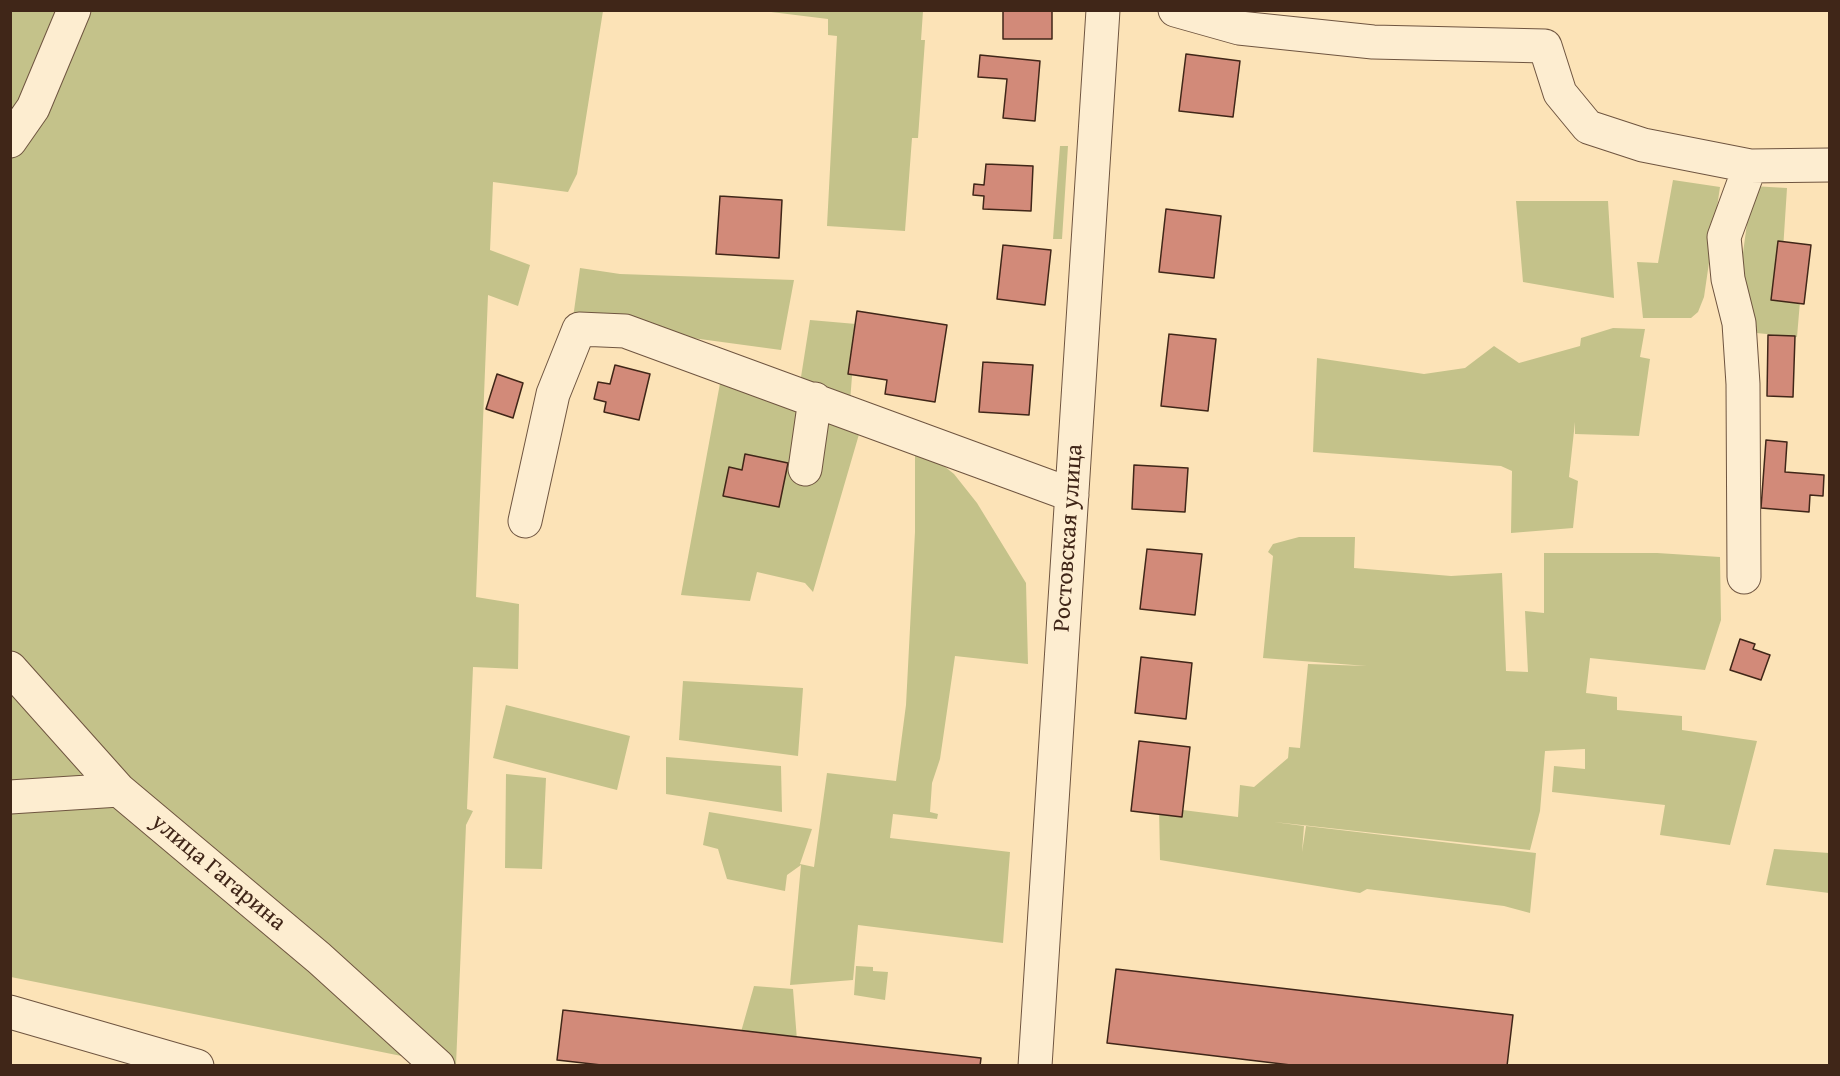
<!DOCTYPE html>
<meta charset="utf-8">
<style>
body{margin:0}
#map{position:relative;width:1840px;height:1076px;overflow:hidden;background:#fce3b7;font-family:"Gentium Book Plus",serif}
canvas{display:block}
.frame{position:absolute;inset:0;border:12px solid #402618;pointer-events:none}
</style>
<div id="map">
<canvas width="1840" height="1076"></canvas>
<div class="frame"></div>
</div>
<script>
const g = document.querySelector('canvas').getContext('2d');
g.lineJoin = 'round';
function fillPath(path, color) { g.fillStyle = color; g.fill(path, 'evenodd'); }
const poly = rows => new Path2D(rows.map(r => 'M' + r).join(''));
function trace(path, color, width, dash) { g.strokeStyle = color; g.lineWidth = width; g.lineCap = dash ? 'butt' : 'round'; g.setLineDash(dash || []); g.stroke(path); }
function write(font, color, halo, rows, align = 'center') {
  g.font = font + ' "Gentium Book Plus",serif'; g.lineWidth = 5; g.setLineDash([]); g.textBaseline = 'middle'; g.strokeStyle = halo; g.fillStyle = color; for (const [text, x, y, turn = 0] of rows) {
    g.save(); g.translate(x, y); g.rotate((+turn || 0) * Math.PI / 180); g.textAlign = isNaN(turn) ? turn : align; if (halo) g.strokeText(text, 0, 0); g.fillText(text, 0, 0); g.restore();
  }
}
const green = poly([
 [10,11,603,11,577,174,568,192,493,182,490,250,530,265,518,306,488,295,476,597,519,604,518,669,473,667,467,809,473,811,466,825,456,1065,446,1065,11,977],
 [763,11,923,11,921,40,925,40,918,138,912,138,905,231,827,226,837,36,828,35,828,19],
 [1060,146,1068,146,1062,239,1053,239],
 [1673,180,1720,187,1704,297,1698,312,1691,318,1643,318,1637,262,1658,263],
 [1752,186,1787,188,1783,250,1804,254,1797,337,1726,330,1729,253,1743,253],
 [1516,201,1608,201,1614,298,1523,282],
 [580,268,620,274,794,280,781,350,611,327,573,318],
 [810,320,856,324,850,402,815,387,801,377],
 [1613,328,1645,329,1640,357,1650,359,1639,436,1575,434,1575,422,1569,477,1578,481,1573,528,1511,533,1512,471,1501,466,1313,452,1317,358,1424,374,1465,368,1494,346,1519,363,1580,346,1581,338],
 [721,378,862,424,813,592,805,583,757,572,750,601,681,595],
 [924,450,954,474,977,503,1026,583,1028,664,955,656,940,759,932,783,930,812,938,814,937,819,893,814,890,838,1010,852,1003,943,858,925,853,980,790,985,801,865,787,875,785,891,727,879,718,849,703,845,709,812,812,829,800,864,814,867,827,773,896,781,906,705,915,532,915,455],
 [1299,537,1355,537,1354,568,1451,576,1502,573,1506,671,1528,672,1525,611,1544,613,1544,553,1657,553,1720,557,1721,620,1705,670,1590,658,1586,693,1617,697,1617,710,1682,716,1682,730,1757,741,1730,845,1660,835,1665,805,1552,792,1554,766,1585,769,1585,749,1545,751,1540,811,1530,850,1274,822,1304,826,1302,852,1306,826,1536,853,1530,913,1504,906,1367,889,1360,893,1160,860,1159,807,1238,817,1240,785,1254,787,1288,758,1289,747,1300,748,1308,664,1367,666,1263,658,1273,556,1268,552,1273,544],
 [683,681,803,688,798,756,679,740],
 [506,705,630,736,617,790,493,758],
 [666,757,781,766,782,812,666,794],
 [506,774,546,778,542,869,505,868],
 [1774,849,1829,853,1829,893,1766,885],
 [856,966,873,967,873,971,888,972,885,1000,854,995],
 [754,986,793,989,798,1053,737,1046]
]);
const building = poly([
 [1003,10,1052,10,1052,39,1003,39,1003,10],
 [1186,54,1240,61,1233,117,1179,111,1186,54],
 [980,55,1040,61,1035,121,1003,118,1007,79,978,77,980,55],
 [986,164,1033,166,1031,211,983,209,984,196,973,195,974,184,984,185,986,164],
 [720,196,782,200,779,258,716,254,720,196],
 [1166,209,1221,216,1214,278,1159,272,1166,209],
 [1778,241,1811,245,1804,304,1771,300,1778,241],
 [1003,245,1051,250,1045,305,997,299,1003,245],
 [857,311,947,325,935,402,885,394,887,380,848,374,857,311],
 [1169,334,1216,339,1208,411,1161,406,1169,334],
 [1768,335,1795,336,1793,397,1767,396,1768,335],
 [983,362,1033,365,1029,415,979,412,983,362],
 [615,365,650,374,639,420,604,412,606,402,594,399,598,382,610,384,615,365],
 [497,374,523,383,513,418,486,409,497,374],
 [1766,440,1787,442,1785,472,1824,475,1823,496,1810,495,1809,512,1761,508,1766,440],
 [745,454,788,463,779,507,723,496,729,467,742,470,745,454],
 [1134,465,1188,468,1185,512,1132,509,1134,465],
 [1147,549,1202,554,1195,615,1140,609,1147,549],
 [1740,639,1755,644,1753,649,1770,655,1761,680,1730,670,1740,639],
 [1141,657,1192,663,1186,719,1135,713,1141,657],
 [1139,741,1190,747,1182,817,1131,811,1139,741],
 [1116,969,1513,1015,1507,1066,1299,1066,1107,1043,1116,969],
 [563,1010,981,1058,980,1066,610,1066,557,1060,563,1010]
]);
const minor = poly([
 [1175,10,1239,28,1373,42,1545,46,1560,93,1588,127,1643,145,1750,166,1830,165],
 [10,141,33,108,74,10],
 [805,469,815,399],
 [525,521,553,394,579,329,625,331,1072,495],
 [1744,577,1743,384,1739,323,1728,279,1724,237,1750,166],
 [10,668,119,790,319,958,438,1066],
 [10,797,119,790],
 [10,1012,197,1066],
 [1035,1066,1103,10]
]);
const streetNames = [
 ["Ростовская улица",1069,538,-86],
 ["улица Гагарина",218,873,40]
];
fillPath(green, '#c4c28a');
fillPath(building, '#d28a79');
trace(building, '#402618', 1.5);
trace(minor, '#6f5540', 35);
trace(minor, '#fdedd0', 33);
write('24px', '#402618', '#fdedd0', streetNames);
</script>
